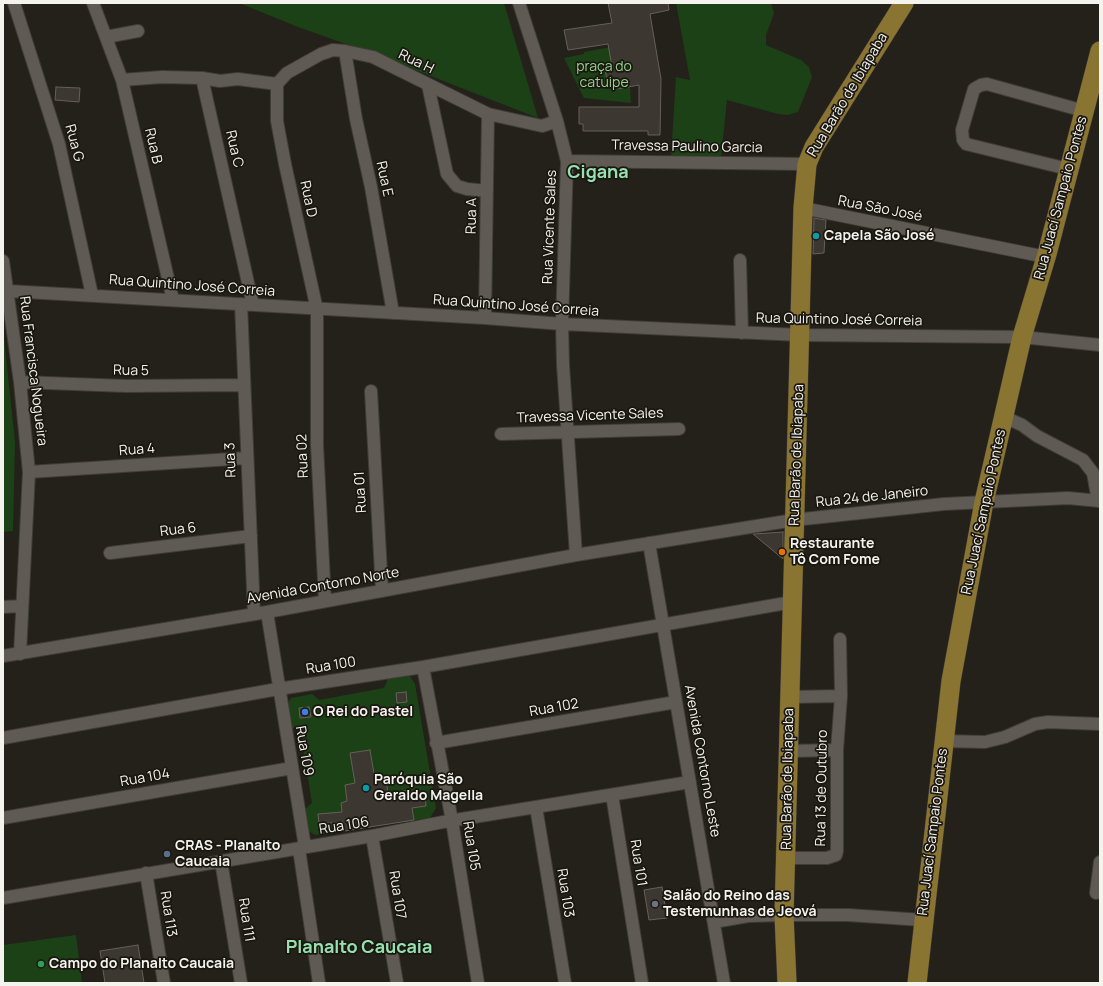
<!DOCTYPE html>
<meta charset="utf-8">
<style>
body{margin:0}
#map{position:relative;width:1103px;height:986px;overflow:hidden;background:#24201a;font-family:Manrope,sans-serif}
canvas{display:block}
.frame{position:absolute;inset:0;border:4px solid #f5f3ee;pointer-events:none}
</style>
<div id="map">
<canvas width="1103" height="986"></canvas>
<div class="frame"></div>
</div>
<script>
const g = document.querySelector('canvas').getContext('2d');
g.lineJoin = 'round';
function fillPath(path, color) { g.fillStyle = color; g.fill(path, 'evenodd'); }
const poly = rows => new Path2D(rows.map(r => 'M' + r).join(''));
function trace(path, color, width, dash) { g.strokeStyle = color; g.lineWidth = width; g.lineCap = dash ? 'butt' : 'round'; g.setLineDash(dash || []); g.stroke(path); }
function write(font, color, halo, rows, align = 'center') {
  g.font = font + ' Manrope,sans-serif'; g.lineWidth = 3.5; g.setLineDash([]); g.textBaseline = 'middle'; g.strokeStyle = halo; g.fillStyle = color; for (const [text, x, y, turn = 0] of rows) {
    g.save(); g.translate(x, y); g.rotate((+turn || 0) * Math.PI / 180); g.textAlign = isNaN(turn) ? turn : align; if (halo) g.strokeText(text, 0, 0); g.fillText(text, 0, 0); g.restore();
  }
}
const green = poly([
 [239,3,504,3,538,118,377,55,298,27],
 [676,3,771,3,774,13,766,35,766,45,801,60,809,67,812,77,798,112,788,115,778,114,727,100,721,158,671,157,676,77,690,80],
 [627,44,631,103,584,98,564,58,584,54,584,52],
 [3,328,15,442,13,531,3,532],
 [410,676,415,684,436,808,430,818,315,835,306,829,303,811,312,803,300,729,290,728,286,707,291,698,312,694,319,700,384,688,388,679],
 [76,935,82,983,3,983,3,945]
]);
const building = poly([
 [608,3,668,3,669,10,650,14,661,79,660,135,648,135,648,131,583,131,583,124,579,124,579,107,639,107,639,85,617,89,614,78,607,80,605,69,612,67,608,44,568,50,564,30,612,23,608,3],
 [56,87,80,88,79,102,55,100,56,87],
 [814,218,826,220,824,253,813,254,814,218],
 [783,532,783,559,753,534,755,534,783,532],
 [406,692,407,702,397,703,396,693,406,692],
 [309,707,311,717,300,718,299,708,309,707],
 [370,750,375,780,386,779,388,794,409,790,411,798,425,797,426,806,412,808,414,820,345,831,343,822,319,824,318,814,342,812,341,803,347,801,345,785,355,783,350,753,370,750],
 [662,887,667,918,649,920,644,890,662,887],
 [138,945,144,983,105,983,100,951,138,945]
]);
const minor = poly([
 [14,3,59,144,92,295],
 [93,3,122,80,173,300],
 [519,3,557,121,567,161,562,324,563,365,576,555],
 [106,37,138,31],
 [345,51,356,119,371,187,393,313],
 [202,78,220,81,238,79,277,84],
 [122,80,162,77,202,78,253,305],
 [428,85,447,174,457,186,467,189,487,191],
 [567,161,807,164],
 [1068,169,966,144,963,140,962,130,974,89,981,85,987,84,1084,111],
 [803,208,1046,257],
 [740,260,742,333],
 [3,261,20,382,29,472,20,654],
 [8,291,485,318,562,324,800,335,1022,337,1100,345],
 [241,304,254,613],
 [485,318,488,114],
 [20,382,126,386,243,385],
 [371,391,382,591],
 [1004,417,1022,425,1037,436,1083,460,1093,473,1098,501],
 [501,434,679,429],
 [29,472,247,458],
 [649,543,724,983],
 [110,553,251,536],
 [325,601,317,445,317,310,285,164,277,121,277,84,287,73,321,54,333,50,345,51,373,57,488,114,542,126,557,121],
 [3,607,22,606],
 [267,612,305,847],
 [3,656,267,612,576,555,794,520,944,504,1068,498,1100,501],
 [423,667,452,821,478,983],
 [790,697,841,696],
 [3,738,278,689,423,667,792,602],
 [943,741,985,742,1005,737,1035,724,1048,722,1100,724],
 [436,743,676,702],
 [790,751,837,750],
 [612,795,642,983],
 [536,807,565,983],
 [3,818,292,768],
 [372,836,397,983],
 [299,849,319,983],
 [786,858,827,858,836,855,837,851,837,750,841,696,840,639],
 [221,861,241,983],
 [146,873,164,983],
 [1096,893,1100,862],
 [3,898,372,836,443,822,690,782],
 [714,922,748,916,784,915,848,915,923,920]
]);
const primary = poly([
 [787,983,784,915,803,208,807,164,814,147,904,3],
 [917,983,951,681,984,502,1022,337,1047,254,1100,51]
]);
const markers = [
 [816,236,4,"#0f9aa8"],
 [782,552,4,"#e8710a"],
 [305,712,4,"#3f7fe0"],
 [366,788,4,"#0f9aa8"],
 [167,854,4,"#5c6f8a"],
 [655,904,4,"#6b7280"],
 [41,964,4,"#2e9e5b"]
];
const streetNames = [
 ["Rua H",416,62,26],
 ["Rua Barão de Ibiapaba",848,95,-59],
 ["Rua G",74,143,75],
 ["Rua B",153,146,77],
 ["Travessa Paulino Garcia",687,147,1],
 ["Rua C",234,149,77],
 ["Rua E",384,179,78],
 ["Rua Juací Sampaio Pontes",1061,198,-75],
 ["Rua D",308,199,78],
 ["Rua São José",880,209,11],
 ["Rua A",472,216,-89],
 ["Rua Vicente Sales",550,227,-88],
 ["Rua Quintino José Correia",192,286,4],
 ["Rua Quintino José Correia",516,306,4],
 ["Rua Quintino José Correia",839,320,1],
 ["Rua Francisca Nogueira",33,371,83],
 ["Rua 5",131,371,1],
 ["Travessa Vicente Sales",590,416,-2],
 ["Rua 4",137,450,-4],
 ["Rua Barão de Ibiapaba",797,455,-88],
 ["Rua 02",303,456,-92],
 ["Rua 3",231,460,-92],
 ["Rua 01",361,492,-93],
 ["Rua 24 de Janeiro",872,497,-6],
 ["Rua Juací Sampaio Pontes",984,512,-78],
 ["Rua 6",178,530,-7],
 ["Avenida Contorno Norte",323,586,-10],
 ["Rua 100",331,666,-9],
 ["Rua 102",554,708,-10],
 ["Rua 109",304,751,80],
 ["Avenida Contorno Leste",702,761,80],
 ["Rua 104",145,778,-10],
 ["Rua Barão de Ibiapaba",788,779,-89],
 ["Rua 13 de Outubro",822,788,-89],
 ["Rua 106",344,826,-9],
 ["Rua Juací Sampaio Pontes",933,832,-83],
 ["Rua 105",471,846,81],
 ["Rua 101",638,863,81],
 ["Rua 103",565,893,81],
 ["Rua 107",397,895,81],
 ["Rua 113",168,914,81],
 ["Rua 111",246,920,81]
];
const parkNames = [
 ["praça do",604,67],
 ["catuipe",604,83]
];
const poiNames = [
 ["Capela São José",824,236],
 ["Restaurante",790,544],
 ["Tô Com Fome",790,560],
 ["O Rei do Pastel",313,712],
 ["Paróquia São",374,780],
 ["Geraldo Magella",374,796],
 ["CRAS - Planalto",175,846],
 ["Caucaia",175,862],
 ["Salão do Reino das",663,896],
 ["Testemunhas de Jeová",663,912],
 ["Campo do Planalto Caucaia",49,964]
];
const districtNames = [
 ["Cigana",598,173],
 ["Planalto Caucaia",359,948]
];
fillPath(green, '#1c4116');
fillPath(building, '#3c3831');
trace(building, '#656059', 1);
trace(minor, '#403d38', 14);
trace(primary, '#403d38', 20);
trace(minor, '#5f5b54', 12);
trace(primary, '#8a7432', 19);
for (const [x, y, r, color] of markers) { const dot = new Path2D(); dot.arc(x, y, r, 0, 2 * Math.PI); g.fillStyle = color; g.fill(dot); trace(dot, '#1a1711', 1.5); }
write('14px', '#f5f3ee', '#1a1711', streetNames);
write('14px', '#96d38c', '#1a1711', parkNames);
write('bold 14px', '#f5f3ee', '#1a1711', poiNames, 'left');
write('bold 18px', '#97e1b0', '#1a1711', districtNames);
</script>
